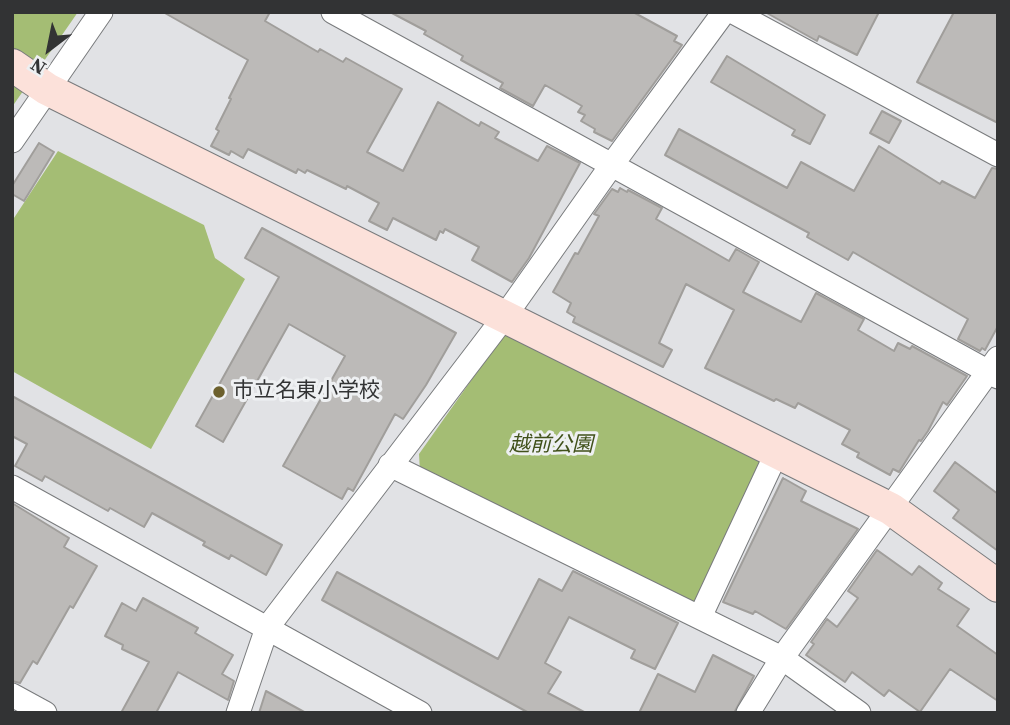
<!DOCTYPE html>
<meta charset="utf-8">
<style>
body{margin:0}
#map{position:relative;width:1010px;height:725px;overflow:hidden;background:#e1e2e5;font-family:"Source Serif 4",serif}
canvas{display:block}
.frame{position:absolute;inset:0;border:14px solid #323334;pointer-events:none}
.north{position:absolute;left:14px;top:14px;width:70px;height:70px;-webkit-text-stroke:5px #eef0f2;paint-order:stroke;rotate:212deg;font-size:19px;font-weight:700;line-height:28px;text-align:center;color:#323334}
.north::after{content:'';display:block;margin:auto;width:24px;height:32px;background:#323334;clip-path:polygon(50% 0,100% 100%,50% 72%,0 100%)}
</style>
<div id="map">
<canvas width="1010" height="725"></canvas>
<div class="frame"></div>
<div class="north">N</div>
</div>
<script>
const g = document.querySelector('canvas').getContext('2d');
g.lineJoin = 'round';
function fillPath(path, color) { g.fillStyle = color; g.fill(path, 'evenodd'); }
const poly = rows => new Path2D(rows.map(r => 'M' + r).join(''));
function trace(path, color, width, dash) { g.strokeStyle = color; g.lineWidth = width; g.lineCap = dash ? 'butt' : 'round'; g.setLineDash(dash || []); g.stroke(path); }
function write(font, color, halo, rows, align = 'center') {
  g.font = font + ' "Source Serif 4","Noto Sans JP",serif'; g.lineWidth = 6; g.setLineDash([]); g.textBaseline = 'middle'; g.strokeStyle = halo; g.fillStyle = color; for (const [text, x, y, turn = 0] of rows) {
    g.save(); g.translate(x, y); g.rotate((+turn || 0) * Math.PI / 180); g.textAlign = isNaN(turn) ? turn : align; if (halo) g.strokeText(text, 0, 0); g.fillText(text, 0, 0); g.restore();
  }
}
const green = poly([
 [12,12,78,12,12,107],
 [58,151,204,225,215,258,245,279,151,449,12,371,12,221],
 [504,334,761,460,694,603,420,472,419,454]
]);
const building = poly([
 [163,12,270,12,265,21,318,52,320,49,343,62,346,58,402,89,367,152,403,171,438,102,479,126,481,122,499,132,495,138,538,161,547,146,580,163,529,258,512,282,472,260,479,247,445,229,443,233,440,231,436,240,393,218,387,230,369,221,379,203,347,186,346,189,307,170,305,173,298,169,296,173,248,149,243,158,231,151,229,155,211,146,219,131,216,129,231,99,229,98,248,60,163,12],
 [390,12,633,12,677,36,674,41,682,45,612,141,594,132,595,129,581,121,585,115,578,112,582,106,545,85,533,106,500,88,503,83,461,60,463,56,424,34,426,31,390,12],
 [765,12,879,12,857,55,819,36,817,41,765,12],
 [954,12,998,12,998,123,917,82,954,12],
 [727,56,825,115,810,144,792,135,795,130,711,82,727,56],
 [882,111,901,121,889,143,870,133,882,111],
 [679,129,787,188,801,162,854,191,879,146,940,184,942,181,975,198,992,168,998,169,998,326,985,350,982,348,980,351,958,339,968,319,853,252,848,260,807,237,809,233,665,155,679,129],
 [39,143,54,152,24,201,12,194,12,186,39,143],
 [620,188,627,192,628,190,662,208,656,219,729,261,736,249,759,262,743,292,801,322,816,293,864,319,858,330,894,351,898,343,910,349,912,346,967,376,947,405,943,402,928,431,921,441,919,440,899,472,893,469,890,475,857,457,859,453,842,444,850,430,798,403,795,408,776,399,774,401,705,368,734,310,686,284,659,343,672,350,663,367,573,322,575,317,567,312,571,303,553,292,575,253,578,254,599,216,594,214,612,189,618,192,620,188],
 [262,228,456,333,426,385,403,419,395,414,353,491,348,488,342,499,283,466,345,356,289,324,223,442,196,426,279,277,245,258,262,228],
 [12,396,282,545,266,575,231,555,229,559,203,545,205,542,152,513,144,527,110,508,108,511,45,476,42,481,15,466,27,444,12,436,12,396],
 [955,462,998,494,998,551,953,518,959,510,934,491,955,462],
 [783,478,806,491,801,501,858,529,786,629,755,611,753,614,723,602,783,478],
 [12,503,69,538,64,547,97,566,73,608,70,606,37,664,33,661,20,683,12,681,12,503],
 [877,550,912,575,919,566,942,583,938,589,969,609,957,626,998,655,998,701,950,669,920,712,889,690,884,696,852,672,845,682,806,655,814,644,811,642,827,619,837,627,858,598,848,591,877,550],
 [573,571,678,623,655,669,631,658,635,650,569,617,545,663,561,672,548,693,586,713,529,713,322,600,337,572,498,659,539,579,562,591,573,571],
 [143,598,198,628,195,633,233,655,222,674,234,681,228,700,178,672,156,713,121,713,149,662,122,649,123,645,105,636,122,603,136,611,143,598],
 [713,655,754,676,734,713,639,713,658,674,695,692,713,655],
 [266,691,306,713,259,713,266,691]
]);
const street = poly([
 [333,12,998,377],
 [733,12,998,155],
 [12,141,101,12],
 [390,465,782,658,859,713],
 [12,487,420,713],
 [700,617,777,452],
 [12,695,45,713],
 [238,713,267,628,505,316,611,166,724,12],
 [748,713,782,658,998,358]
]);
const secondary = poly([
 [12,65,47,89,891,509,998,586]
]);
const markers = [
 [219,392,7,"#6c602d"]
];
const poiNames = [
 ["市立名東小学校",233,392]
];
const parkNames = [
 ["越前公園",551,446]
];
fillPath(green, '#a4bd74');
fillPath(building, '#bcbab8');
trace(building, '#a09e9b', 2);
trace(street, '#797b7d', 25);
trace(secondary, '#797b7d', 34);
trace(street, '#fff', 23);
trace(secondary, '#fce1da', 32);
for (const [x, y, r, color] of markers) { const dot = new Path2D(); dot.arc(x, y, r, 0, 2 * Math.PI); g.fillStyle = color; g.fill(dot); trace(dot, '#eef0f2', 2.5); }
write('21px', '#323334', '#eef0f2', poiNames, 'left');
write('italic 21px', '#41511b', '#eef0f2', parkNames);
</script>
